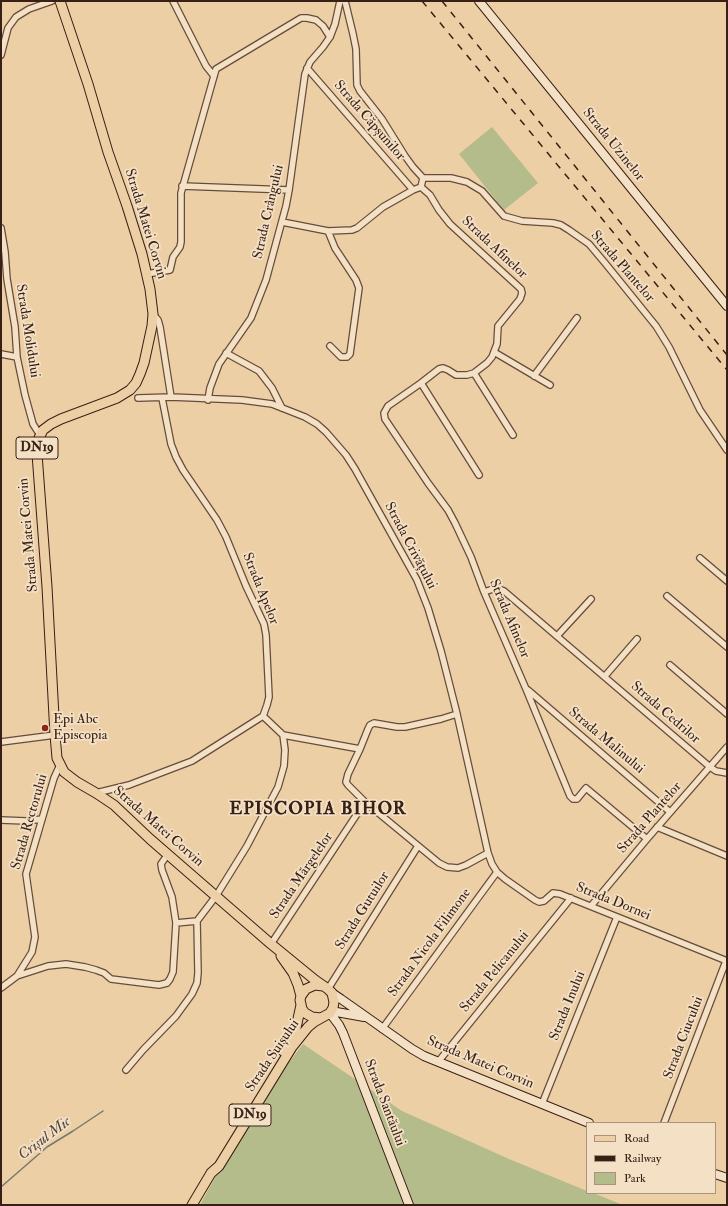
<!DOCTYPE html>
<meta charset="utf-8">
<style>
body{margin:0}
#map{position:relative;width:728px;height:1206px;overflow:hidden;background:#edcfa6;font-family:"IM FELL Double Pica",serif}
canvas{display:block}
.frame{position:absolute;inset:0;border:2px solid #392017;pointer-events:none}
.legend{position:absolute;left:586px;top:1122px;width:130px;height:72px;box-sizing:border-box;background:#f3e0c5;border:1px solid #a9937f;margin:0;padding:5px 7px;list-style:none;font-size:12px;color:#392017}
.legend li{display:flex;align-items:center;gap:8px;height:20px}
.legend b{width:20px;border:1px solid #a9937f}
</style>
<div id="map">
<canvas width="728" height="1206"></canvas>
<div class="frame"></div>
<ul class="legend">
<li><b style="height:5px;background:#edcfa6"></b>Road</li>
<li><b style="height:5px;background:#392017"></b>Railway</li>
<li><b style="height:11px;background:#b3bc8a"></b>Park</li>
</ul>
</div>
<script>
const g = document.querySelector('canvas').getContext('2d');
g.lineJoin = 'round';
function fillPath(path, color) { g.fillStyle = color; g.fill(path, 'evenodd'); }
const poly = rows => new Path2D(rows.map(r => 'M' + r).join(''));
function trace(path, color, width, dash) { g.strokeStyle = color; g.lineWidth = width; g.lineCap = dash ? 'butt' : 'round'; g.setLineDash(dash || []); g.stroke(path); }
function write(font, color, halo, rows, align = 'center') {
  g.font = font + ' "IM FELL Double Pica",serif'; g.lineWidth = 3.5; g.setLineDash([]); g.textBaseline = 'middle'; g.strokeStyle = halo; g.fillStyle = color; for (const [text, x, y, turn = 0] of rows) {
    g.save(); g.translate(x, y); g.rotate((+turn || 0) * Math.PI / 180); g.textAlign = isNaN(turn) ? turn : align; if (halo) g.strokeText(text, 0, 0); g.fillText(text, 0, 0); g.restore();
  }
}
const green = poly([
 [492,127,538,183,504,210,459,154],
 [303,1044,402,1111,509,1159,587,1191,587,1193,593,1193,623,1205,200,1205,222,1165,260,1101]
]);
const stream = poly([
 [1,1187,47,1147,73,1131,103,1111]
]);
const street = poly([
 [173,1,206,66,214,76],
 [345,1,353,34,356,49,357,85,360,91,382,119,405,156,413,167,423,178,451,178,467,182,482,191,504,216,522,221,553,223,561,225,569,230,589,244,605,263,656,326,669,347,700,410,727,450],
 [1,55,8,28,16,17,29,9,52,1],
 [307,68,413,190],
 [182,186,289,190],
 [421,187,430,195,439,210,450,224,521,289,522,293,520,299,498,326,497,344,492,357,487,363,474,373,467,375,456,375,448,370,443,368,439,369,421,383,388,406,384,413,385,419,428,483,448,510,455,523,471,557,484,592,526,689,570,796,573,799,577,799,586,788,647,839],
 [282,222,328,231,352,230,357,228,383,207,413,190,421,187,423,178],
 [1,228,5,252,7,279,15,327,17,357,25,395,33,424,40,435],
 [328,231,335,248,356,280,359,288,350,354,347,357,341,357,330,346],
 [147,274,170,270,173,257,180,247,181,242,181,193,216,69,301,18,307,18,316,20,323,26,330,37],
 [153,314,158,320,160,327,171,397],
 [494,352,550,385],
 [226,353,259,371,272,388,282,408],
 [1,354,17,357],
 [474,373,513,435],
 [534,376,577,318],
 [421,383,479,475],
 [138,398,171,397,242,400,272,404,305,417,317,424,326,432,346,455,355,469,417,580,428,608,441,651,457,714,488,853,492,864,497,872,505,879,535,900,539,902,544,901,553,893,560,894,727,961],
 [208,400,210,388,219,364,251,318,266,280,286,206,289,190,305,74,310,62,323,47,330,37,335,24,340,1],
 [700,558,727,581],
 [484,592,496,588,504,591,710,767,716,771,727,773],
 [667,596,727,647],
 [557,636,591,599],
 [670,665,727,714],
 [605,676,637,639],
 [528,690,670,812],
 [457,714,441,719,405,727,397,727,374,723,370,725,368,729,360,749,348,774,346,782,348,785,365,802,439,863,447,867,458,868,466,865,488,853],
 [283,735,360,749],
 [1,742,55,735],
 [96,793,129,785,192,761,263,716,267,705,269,697,266,635,264,624,246,586,226,537,217,520,183,470,176,457,171,444,162,398],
 [1,820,26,821,42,819],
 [657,827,727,856],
 [591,906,647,839,727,747],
 [176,923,197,921],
 [271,944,365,802],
 [17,976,32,952,35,937,26,874,54,778,60,765],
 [1,988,17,976,48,966,66,964,85,967,96,970,104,973,111,979,159,985,167,983,170,979,173,972,176,923,172,897,162,870,161,864,168,854],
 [328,989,418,846],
 [382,1029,497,872],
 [438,1062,571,898],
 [126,1070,143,1050,176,1016,192,994,197,983,198,973,197,921,216,896,247,846,278,787,284,766,285,750,283,735,263,716],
 [542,1104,617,917],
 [664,1123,726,961]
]);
const secondary = poly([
 [479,1,727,306],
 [332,993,341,999,412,1049,424,1056,589,1123],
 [331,1011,364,1017],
 [330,1013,339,1025,343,1033,409,1205],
 [715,1174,727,1178]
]);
const primary = poly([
 [60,1,88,84,108,152,127,206,142,254,150,289,153,314,152,326,144,363,140,374,136,383,130,390,117,398,61,419,51,424,43,430,38,440,37,454,47,587,55,735,57,758,64,772,77,782,96,793,114,805,150,839,271,944,315,980,328,989,332,993,334,1002,333,1008,330,1013,314,1022,308,1027,292,1047,219,1166,211,1173,192,1205],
 [281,956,293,973,298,985,301,996],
 [321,1018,312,1017,305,1013,302,1009,300,1000,301,996,306,989,315,985,323,986],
 [283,1051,296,1028,301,1005]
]);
const rail = poly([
 [422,1,727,370],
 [442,1,727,355]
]);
const markers = [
 [45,728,4,"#8f2418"]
];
const shields = [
 [37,448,42],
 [250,1115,42]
];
const shieldNames = [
 ["DN19",37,448],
 ["DN19",250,1115]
];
const streetNames = [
 ["Strada Căpșunilor",369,121,49],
 ["Strada Uzinelor",613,145,51],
 ["Strada Crângului",269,212,-77],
 ["Strada Matei Corvin",145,224,73],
 ["Strada Afinelor",494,248,43],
 ["Strada Plantelor",622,267,49],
 ["Strada Molidului",27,331,81],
 ["Strada Matei Corvin",29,535,-95],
 ["Strada Crivățului",410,546,62],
 ["Strada Apelor",260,589,68],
 ["Strada Afinelor",509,619,67],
 ["Strada Cedrilor",665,713,41],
 ["Strada Malinului",606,741,40],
 ["Strada Plantelor",650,818,-49],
 ["Strada Rectorului",30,822,-74],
 ["Strada Matei Corvin",158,827,41],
 ["Strada Mărgelelor",302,876,-56],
 ["Strada Dornei",613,902,22],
 ["Strada Gutuilor",363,911,-58],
 ["Strada Nicola Filimone",430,943,-54],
 ["Strada Pelicanului",495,972,-51],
 ["Strada Inului",568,1006,-68],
 ["Strada Ciucului",684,1038,-69],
 ["Strada Suișului",273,1056,-56],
 ["Strada Matei Corvin",480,1063,23],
 ["Strada Santăului",384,1103,69]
];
const poiNames = [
 ["Epi Abc",53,720],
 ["Episcopia",53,736]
];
const waterNames = [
 ["Crișul Mic",45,1139,-37]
];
const districtNames = [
 ["EPISCOPIA BIHOR",318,810]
];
fillPath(green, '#b3bc8a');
trace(stream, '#737972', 1.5);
trace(street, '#664c3b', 8);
trace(secondary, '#392017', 10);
trace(primary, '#392017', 11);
trace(street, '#f3e0c5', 5.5);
trace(secondary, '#f3e0c5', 8);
trace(primary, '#edcfa6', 9);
trace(rail, '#392017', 1.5, [7, 7]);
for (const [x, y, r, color] of markers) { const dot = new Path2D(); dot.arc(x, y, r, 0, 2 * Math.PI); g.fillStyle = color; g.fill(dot); trace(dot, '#f3e0c5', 1.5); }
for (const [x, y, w] of shields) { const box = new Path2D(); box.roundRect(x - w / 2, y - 11, w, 22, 3); g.fillStyle = '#f3e0c5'; g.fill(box); trace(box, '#392017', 1); }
write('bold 13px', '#392017', null, shieldNames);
write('14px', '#392017', '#f3e0c5', streetNames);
write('14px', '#392017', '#f3e0c5', poiNames, 'left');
write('italic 15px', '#51453d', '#f3e0c5', waterNames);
g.letterSpacing = '1px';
write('bold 18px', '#392017', '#f3e0c5', districtNames);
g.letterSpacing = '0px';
</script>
